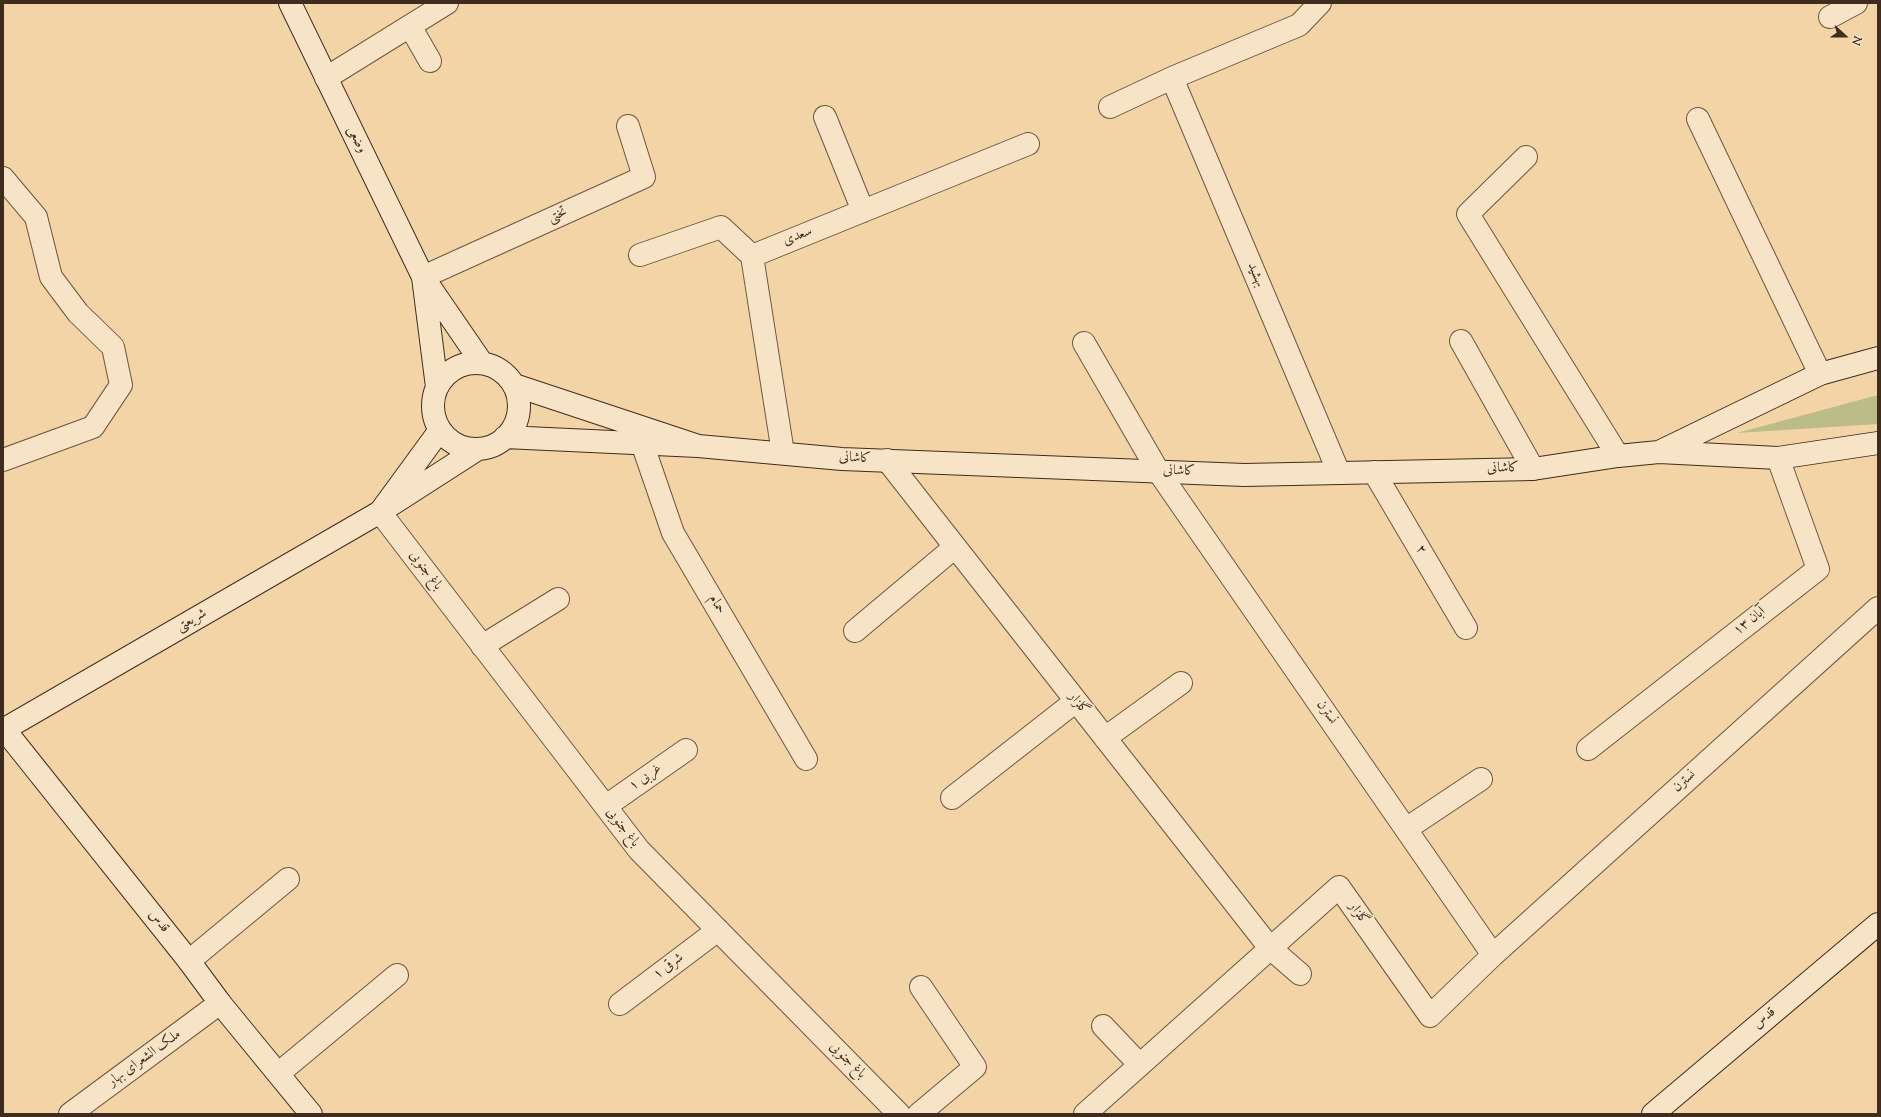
<!DOCTYPE html>
<meta charset="utf-8">
<style>
body{margin:0}
#map{position:relative;width:1881px;height:1117px;overflow:hidden;background:#f3d4a7;font-family:"Sorts Mill Goudy",serif}
canvas{display:block}
.frame{position:absolute;inset:0;border:4px solid #402c1e;pointer-events:none}
.north{position:absolute;left:1825px;top:16px;width:40px;height:40px;-webkit-text-stroke:3px #f7e3c6;paint-order:stroke;rotate:111deg;font-size:11px;font-weight:700;line-height:16px;text-align:center;color:#402c1e}
.north::after{content:'';display:block;margin:auto;width:14px;height:18px;background:#402c1e;clip-path:polygon(50% 0,100% 100%,50% 72%,0 100%)}
</style>
<div id="map">
<canvas width="1881" height="1117"></canvas>
<div class="frame"></div>
<div class="north">N</div>
</div>
<script>
const g = document.querySelector('canvas').getContext('2d');
g.lineJoin = 'round';
function fillPath(path, color) { g.fillStyle = color; g.fill(path, 'evenodd'); }
const poly = rows => new Path2D(rows.map(r => 'M' + r).join(''));
function trace(path, color, width, dash) { g.strokeStyle = color; g.lineWidth = width; g.lineCap = dash ? 'butt' : 'round'; g.setLineDash(dash || []); g.stroke(path); }
function write(font, color, halo, rows, align = 'center') {
  g.font = font + ' "Sorts Mill Goudy",Amiri,serif'; g.lineWidth = 3.5; g.setLineDash([]); g.textBaseline = 'middle'; g.strokeStyle = halo; g.fillStyle = color; for (const [text, x, y, turn = 0] of rows) {
    g.save(); g.translate(x, y); g.rotate((+turn || 0) * Math.PI / 180); g.textAlign = isNaN(turn) ? turn : align; if (halo) g.strokeText(text, 0, 0); g.fillText(text, 0, 0); g.restore();
  }
}
const green = poly([
 [1878,395,1878,424,1737,433]
]);
const street = poly([
 [1830,17,1856,3],
 [410,26,430,61],
 [326,78,447,3],
 [1172,78,1339,473],
 [1110,107,1172,78,1299,25,1320,3],
 [825,117,863,211],
 [1698,119,1820,374],
 [1526,157,1468,214,1618,456],
 [3,178,36,217,51,277,78,313,113,347,121,385,93,427,3,460],
 [640,255,721,227,752,256],
 [423,277,644,177,628,126],
 [1461,341,1533,469],
 [1084,343,1158,471,1493,955],
 [642,443,673,533,806,759],
 [783,453,752,256,1028,144],
 [887,460,1270,948,1300,974],
 [1374,472,1466,628],
 [380,512,639,850,899,1114],
 [855,631,955,547],
 [482,646,558,599],
 [1105,738,1181,683],
 [1588,749,1818,569,1778,458],
 [952,798,1076,701],
 [606,806,686,750],
 [1406,829,1481,779],
 [189,961,288,879],
 [620,1004,718,930],
 [1103,1026,1140,1065],
 [279,1073,397,975],
 [70,1114,220,1003],
 [919,1114,975,1067,921,987],
 [1085,1114,1339,887,1430,1016,1493,955,1878,608]
]);
const secondary = poly([
 [290,3,423,277],
 '433 406a43 43 0 1 1 86 0a43 43 0 1 1-86 0Z',
 [437,387,423,277,482,363],
 [440,430,380,512,478,449],
 [505,437,698,446,514,385],
 [698,446,842,459,1244,475,1533,469,1618,456,1659,452,1778,458,1878,443],
 [1661,451,1820,374,1878,358],
 [4,729,189,961,220,1003,311,1114],
 [3,730,380,512],
 [1653,1114,1878,924]
]);
const streetNames = [
 ["وضعی",356,140,64],
 ["تختی",558,216,-24],
 ["سعدی",798,237,-22],
 ["بهشید",1255,275,67],
 ["کاشانی",855,459,3],
 ["کاشانی",1503,469,-1],
 ["کاشانی",1179,472,2],
 ["۲",1420,550,60],
 ["باغ جنوبی",425,571,53],
 ["حمام",716,605,60],
 ["شریعتی",192,621,-30],
 ["۱۳ آبان",1750,622,-38],
 ["گلزار",1078,704,52],
 ["نسترن",1326,713,55],
 ["۱ غربی",646,778,-35],
 ["نسترن",1685,782,-42],
 ["باغ جنوبی",622,828,52],
 ["گلزار",1358,914,55],
 ["قدس",158,922,51],
 ["۱ شرقی",669,967,-37],
 ["قدس",1765,1019,-40],
 ["ملک الشعرای بهار",145,1059,-36],
 ["باغ جنوبی",847,1061,45]
];
fillPath(green, '#bbbc87');
trace(street, '#6d5640', 24);
trace(secondary, '#402c1e', 24);
trace(street, '#f7e3c6', 22);
trace(secondary, '#f7e3c6', 22);
write('14px', '#402c1e', '#f7e3c6', streetNames);
</script>
